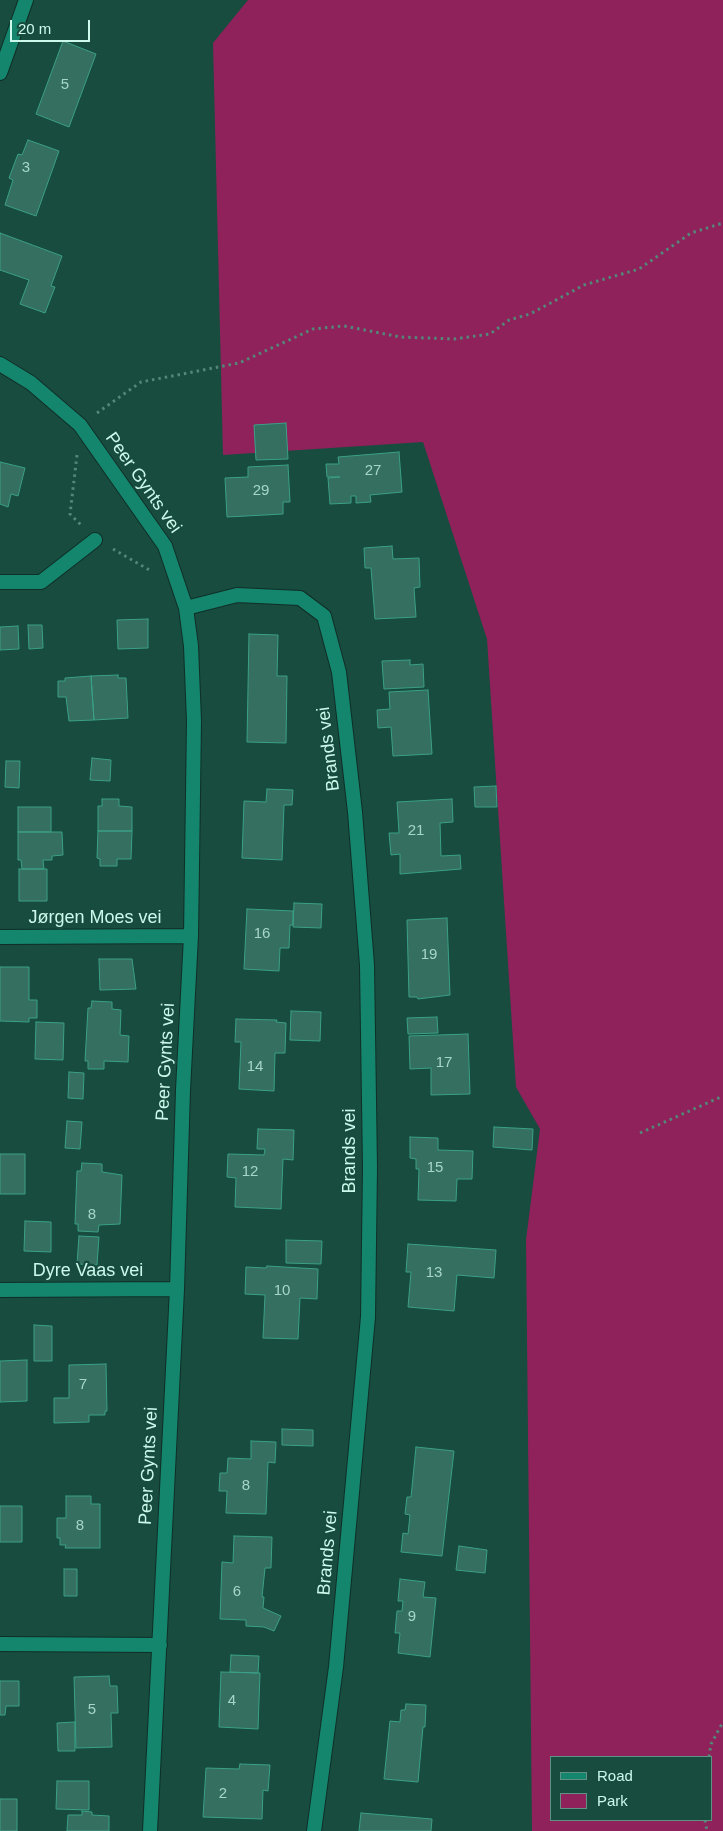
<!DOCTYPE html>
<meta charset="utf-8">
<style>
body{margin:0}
#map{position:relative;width:723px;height:1831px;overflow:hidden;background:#174c3f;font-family:Arial,sans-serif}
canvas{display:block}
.legend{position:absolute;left:550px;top:1756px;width:162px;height:65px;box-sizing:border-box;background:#174c3f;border:1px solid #5f9184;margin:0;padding:6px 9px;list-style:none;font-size:15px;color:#ccf9eb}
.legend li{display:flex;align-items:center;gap:10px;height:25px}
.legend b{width:25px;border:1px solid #5f9184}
.scale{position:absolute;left:10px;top:20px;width:80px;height:22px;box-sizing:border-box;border:2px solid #ccf9eb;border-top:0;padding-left:6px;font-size:15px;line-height:18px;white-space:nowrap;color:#ccf9eb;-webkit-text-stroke:4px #174c3f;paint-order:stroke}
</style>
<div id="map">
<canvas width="723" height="1831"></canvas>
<ul class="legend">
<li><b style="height:6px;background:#15866e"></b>Road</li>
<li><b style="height:14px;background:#8f225a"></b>Park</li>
</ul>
<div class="scale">20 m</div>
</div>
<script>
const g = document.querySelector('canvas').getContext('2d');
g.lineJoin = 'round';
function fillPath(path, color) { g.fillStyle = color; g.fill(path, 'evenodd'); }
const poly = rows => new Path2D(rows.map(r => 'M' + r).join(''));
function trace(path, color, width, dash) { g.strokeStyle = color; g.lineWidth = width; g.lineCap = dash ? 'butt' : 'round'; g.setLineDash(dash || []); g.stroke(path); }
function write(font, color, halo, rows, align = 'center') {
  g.font = font + ' Arial,sans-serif'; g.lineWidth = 4.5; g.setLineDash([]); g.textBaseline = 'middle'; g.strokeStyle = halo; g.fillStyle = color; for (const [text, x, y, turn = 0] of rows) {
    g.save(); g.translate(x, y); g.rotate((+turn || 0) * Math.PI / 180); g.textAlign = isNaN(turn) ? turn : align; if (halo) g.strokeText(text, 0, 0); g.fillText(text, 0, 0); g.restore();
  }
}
const green = poly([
 [248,0,723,0,723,1831,532,1831,526,1240,540,1129,516,1087,487,639,423,442,223,455,213,43],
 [552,1757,712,1757,712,1820,552,1820]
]);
const building = poly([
 [63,41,96,54,69,127,36,114,63,41],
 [28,140,59,151,36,216,5,205,13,180,9,178,18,154,22,155,28,140],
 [0,233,62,256,51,286,55,287,45,313,20,304,29,280,0,270,0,233],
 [286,423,288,459,256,460,254,425,286,423],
 [399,452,402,492,370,495,371,502,356,503,356,496,351,496,351,503,330,504,328,478,340,477,327,477,326,464,339,464,338,457,399,452],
 [0,462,25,468,18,496,11,494,8,507,0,504,0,462],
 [288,465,290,502,283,502,283,514,227,517,225,478,248,477,248,467,288,465],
 [392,546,393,559,419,558,420,587,414,588,416,617,375,619,371,568,365,568,364,548,392,546],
 [148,619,148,648,118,649,117,620,148,619],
 [28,625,42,625,43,648,29,649,28,625],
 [18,626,19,649,0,650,0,627,18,626],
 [249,634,278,635,277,676,287,676,286,743,247,742,249,634],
 [410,660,410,665,423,664,424,687,384,689,382,661,410,660],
 [118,675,118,678,126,678,128,718,94,720,91,676,118,675],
 [91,676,94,720,69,721,66,697,58,697,58,681,65,681,65,678,91,676],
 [428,690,432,754,393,756,391,727,378,728,377,710,390,709,389,692,428,690],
 [92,758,111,760,110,781,90,780,92,758],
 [6,761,20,761,19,788,5,787,6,761],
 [496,786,497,807,475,807,474,787,496,786],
 [267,789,293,790,292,805,284,805,282,860,242,858,244,801,266,802,267,789],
 [102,799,119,799,119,806,132,807,132,831,98,831,98,806,102,806,102,799],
 [452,799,453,822,440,823,441,856,460,855,461,869,400,874,400,854,391,855,389,833,399,833,397,802,452,799],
 [18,807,51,807,51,832,18,832,18,807],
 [98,831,132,831,131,859,117,859,117,866,100,866,100,859,97,858,98,831],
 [18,832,62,832,63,855,52,856,52,860,43,860,44,869,22,869,21,860,18,860,18,832],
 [19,869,47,869,47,901,19,901,19,869],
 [294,903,322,904,321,928,293,927,294,903],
 [247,909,293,911,293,925,290,925,289,948,280,948,279,971,244,969,247,909],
 [447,918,450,995,418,999,417,997,409,997,407,920,447,918],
 [99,959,132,959,136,989,100,990,99,959],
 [0,967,29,967,29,1000,37,1000,37,1018,29,1018,29,1022,0,1021,0,967],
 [92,1001,112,1002,112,1009,121,1010,120,1035,129,1036,128,1062,104,1061,104,1069,88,1069,88,1061,85,1061,88,1008,91,1008,92,1001],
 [291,1011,321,1012,320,1041,290,1040,291,1011],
 [437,1017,438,1033,408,1034,407,1018,437,1017],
 [236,1019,277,1020,276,1022,286,1023,285,1053,275,1053,274,1091,239,1089,241,1042,235,1042,236,1019],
 [36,1022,64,1023,63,1060,35,1059,36,1022],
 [468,1034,470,1094,431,1095,431,1068,410,1069,409,1036,468,1034],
 [69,1072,84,1073,83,1099,68,1098,69,1072],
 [67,1121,82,1122,80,1149,65,1148,67,1121],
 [494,1127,533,1129,532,1150,493,1147,494,1127],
 [258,1129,294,1130,293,1160,283,1159,281,1209,235,1207,236,1178,227,1177,228,1154,264,1155,265,1149,257,1149,258,1129],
 [410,1137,438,1138,438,1150,473,1151,472,1179,457,1179,456,1201,418,1200,419,1169,416,1169,416,1159,410,1158,410,1137],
 [0,1154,25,1154,25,1194,0,1194,0,1154],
 [82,1163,102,1164,102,1172,122,1175,120,1224,99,1225,98,1232,78,1231,78,1224,75,1224,77,1171,81,1171,82,1163],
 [25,1221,51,1222,51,1252,24,1251,25,1221],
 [79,1236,99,1237,97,1265,77,1264,79,1236],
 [286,1240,322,1241,321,1264,286,1263,286,1240],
 [408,1244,496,1250,494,1278,457,1275,454,1311,408,1307,411,1272,406,1272,408,1244],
 [267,1266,318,1269,317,1299,300,1298,298,1339,263,1338,265,1295,245,1294,246,1267,266,1268,267,1266],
 [34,1325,52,1326,52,1361,34,1361,34,1325],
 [27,1360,27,1401,0,1402,0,1361,27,1360],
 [106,1364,107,1411,105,1411,105,1415,89,1415,89,1422,54,1423,54,1398,69,1398,69,1365,106,1364],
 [282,1429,313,1430,313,1446,282,1445,282,1429],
 [251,1441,276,1442,275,1463,268,1462,266,1514,226,1513,227,1491,219,1491,220,1473,227,1473,228,1458,251,1459,251,1441],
 [416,1447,454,1451,442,1556,401,1552,403,1533,408,1534,410,1515,405,1514,407,1497,411,1497,416,1447],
 [66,1496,91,1496,91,1504,100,1504,100,1548,65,1548,66,1545,60,1545,60,1538,57,1538,57,1518,66,1518,66,1496],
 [0,1506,22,1506,22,1542,0,1542,0,1506],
 [234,1536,272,1537,271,1568,265,1568,262,1597,264,1597,263,1608,281,1616,274,1631,264,1627,246,1626,246,1620,220,1619,222,1562,233,1563,234,1536],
 [459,1546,487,1550,485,1573,456,1570,459,1546],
 [64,1569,77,1569,77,1596,64,1596,64,1569],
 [400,1579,425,1582,423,1597,436,1598,430,1657,398,1653,400,1633,395,1633,397,1611,402,1611,403,1601,398,1601,400,1579],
 [231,1655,259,1656,258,1673,230,1672,231,1655],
 [221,1672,260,1673,258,1729,219,1727,221,1672],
 [109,1676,110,1686,117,1686,118,1713,111,1713,112,1747,76,1748,74,1677,109,1676],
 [0,1681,19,1681,19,1706,6,1706,5,1715,0,1715,0,1681],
 [406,1704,426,1705,425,1727,423,1727,418,1782,384,1779,390,1721,400,1722,401,1710,405,1710,406,1704],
 [75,1722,75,1751,58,1751,57,1723,75,1722],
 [240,1764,270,1765,268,1791,263,1790,262,1819,203,1817,206,1768,239,1769,240,1764],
 [57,1781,89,1781,89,1810,56,1809,57,1781],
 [0,1799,17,1799,17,1831,0,1831,0,1799],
 [82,1811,92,1812,92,1815,109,1816,109,1831,67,1831,68,1815,82,1815,82,1811],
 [361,1813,432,1819,431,1831,359,1831,361,1813]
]);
const path = poly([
 [97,413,141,382,239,363,313,329,344,326,400,337,454,339,490,334,509,320,530,314,584,285,639,269,691,233,723,223],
 [77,455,70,514,82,526],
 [113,549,151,571],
 [640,1133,723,1096],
 [709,1757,711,1744,723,1722],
 [705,1820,707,1831]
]);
const minor = poly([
 [0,73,26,0],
 [0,364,31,383,80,425,165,546,186,608,191,646,194,721,191,936,183,1090,177,1289,150,1831],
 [0,582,41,582,95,540],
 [186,608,237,595,300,598,324,616,339,672,355,812,367,965,370,1168,368,1317,336,1667,314,1831],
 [0,937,191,936],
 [0,1290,177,1289],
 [0,1644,160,1645]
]);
const numberNames = [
 ["5",65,85],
 ["3",26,168],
 ["27",373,471],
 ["29",261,491],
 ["21",416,831],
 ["16",262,934],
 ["19",429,955],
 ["17",444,1063],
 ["14",255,1067],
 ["15",435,1168],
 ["12",250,1172],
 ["8",92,1215],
 ["13",434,1273],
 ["10",282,1291],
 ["7",83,1385],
 ["8",246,1486],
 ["8",80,1526],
 ["6",237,1592],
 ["9",412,1617],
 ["4",232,1701],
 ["5",92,1710],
 ["2",223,1794]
];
const streetNames = [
 ["Peer Gynts vei",143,483,55],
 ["Brands vei",329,749,-97],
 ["Jørgen Moes vei",95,918],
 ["Peer Gynts vei",166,1062,-87],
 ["Brands vei",350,1151,-90],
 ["Dyre Vaas vei",88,1271],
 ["Peer Gynts vei",149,1466,-87],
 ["Brands vei",328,1553,-85]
];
fillPath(green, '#8f225a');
fillPath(building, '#346f5f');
trace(building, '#3ba087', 1);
trace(minor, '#0f2f27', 16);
trace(path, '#548679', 3, [2.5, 4]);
trace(minor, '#15866e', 14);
write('15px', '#a6d6c8', null, numberNames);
write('18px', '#ccf9eb', '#174c3f', streetNames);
</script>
